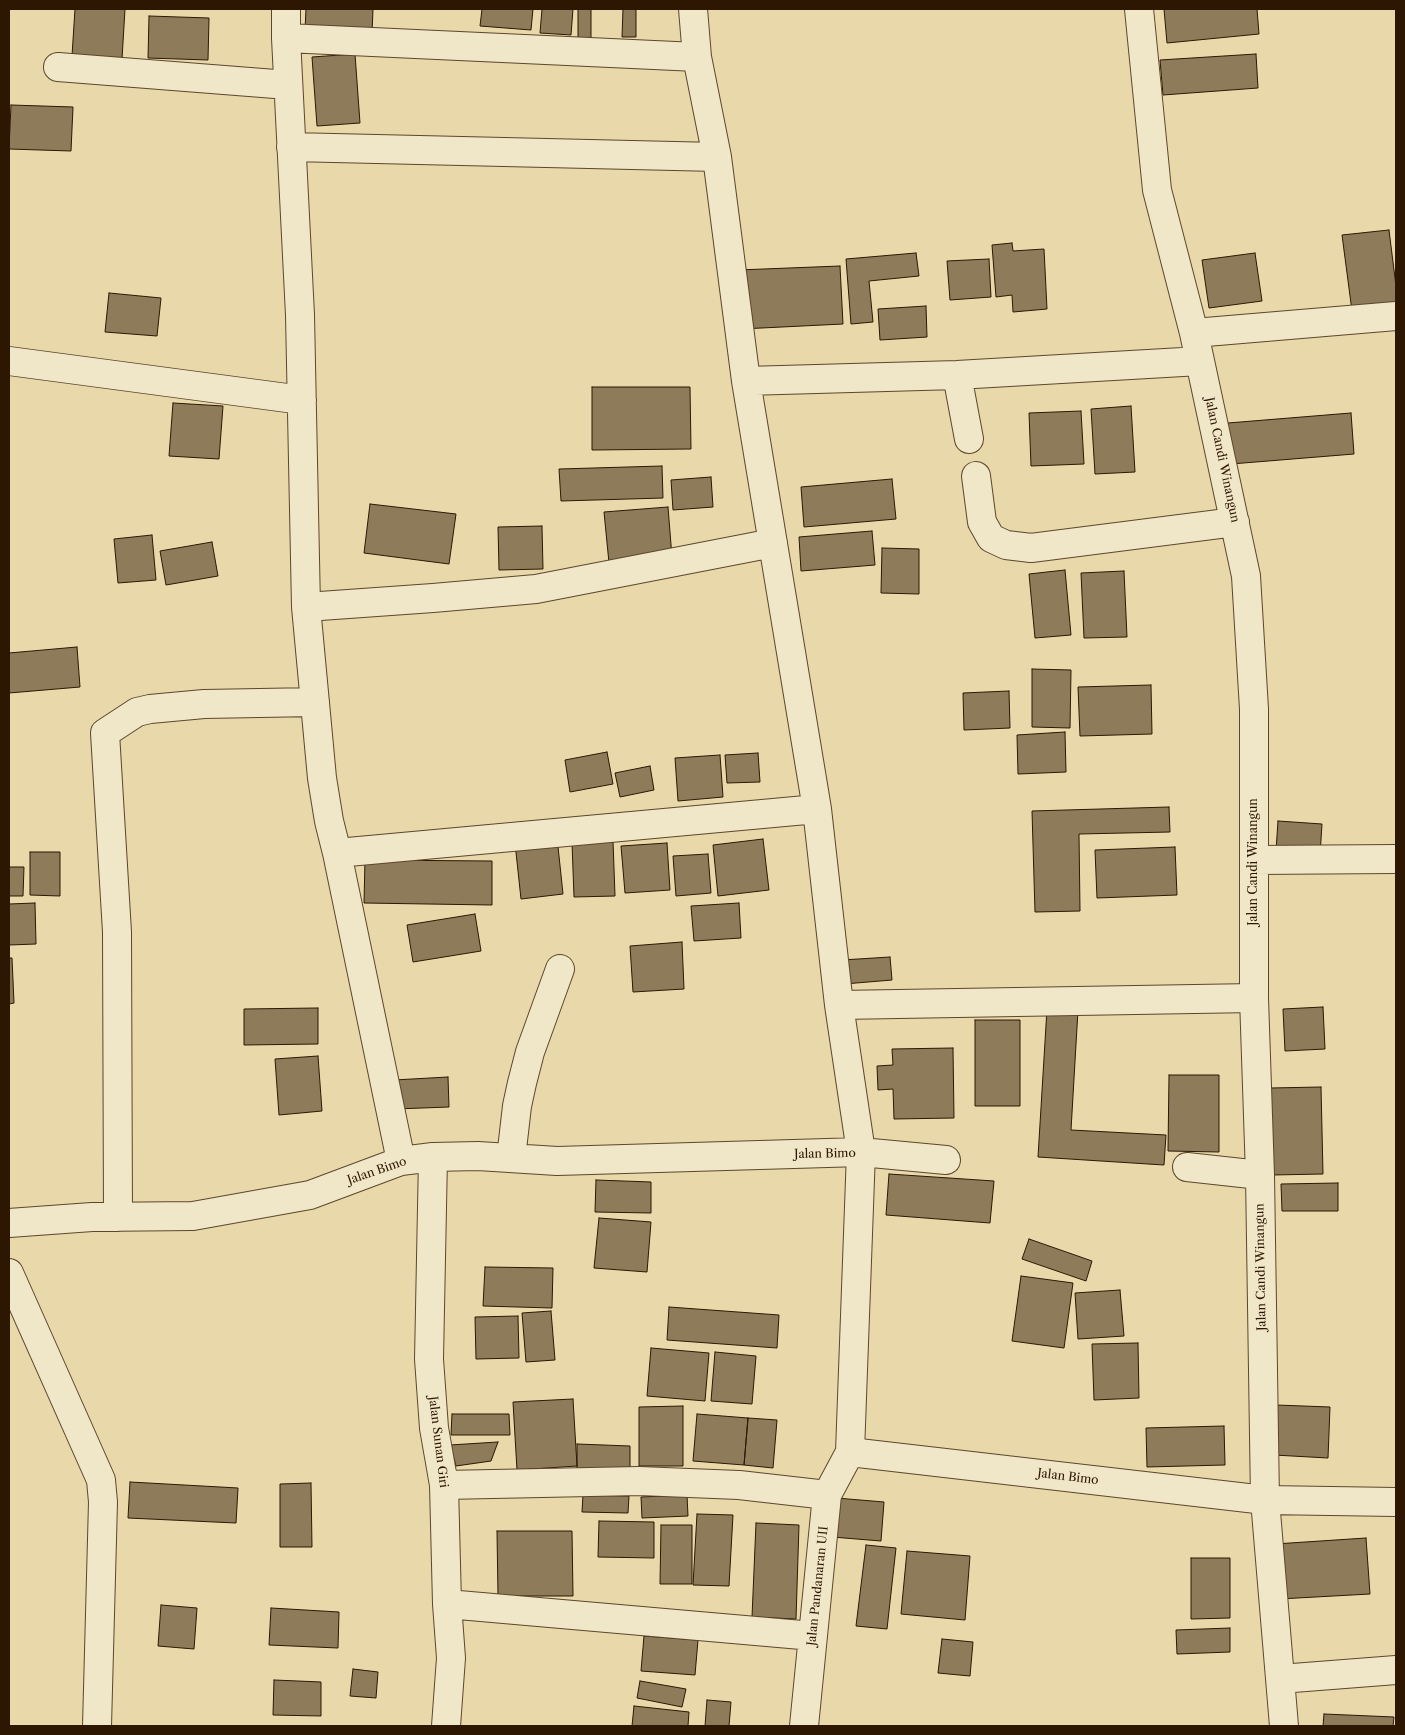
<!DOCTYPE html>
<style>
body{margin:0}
#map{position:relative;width:1405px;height:1735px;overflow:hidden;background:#e8d8aa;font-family:"Libre Caslon Text",serif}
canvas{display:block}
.frame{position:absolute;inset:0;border:10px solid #2d1703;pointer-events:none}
</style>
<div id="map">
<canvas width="1405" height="1735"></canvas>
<div class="frame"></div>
</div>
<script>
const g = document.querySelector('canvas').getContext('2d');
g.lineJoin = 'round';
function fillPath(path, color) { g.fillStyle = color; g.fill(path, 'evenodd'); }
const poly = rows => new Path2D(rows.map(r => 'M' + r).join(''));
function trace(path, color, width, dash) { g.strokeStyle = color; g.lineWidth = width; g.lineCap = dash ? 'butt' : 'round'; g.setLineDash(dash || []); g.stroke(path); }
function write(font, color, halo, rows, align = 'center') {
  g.font = font + ' "Libre Caslon Text",serif'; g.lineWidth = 4; g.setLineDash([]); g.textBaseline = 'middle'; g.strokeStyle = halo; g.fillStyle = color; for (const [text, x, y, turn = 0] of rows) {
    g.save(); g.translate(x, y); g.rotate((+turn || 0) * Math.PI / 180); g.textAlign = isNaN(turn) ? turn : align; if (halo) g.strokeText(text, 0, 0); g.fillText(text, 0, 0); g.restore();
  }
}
const building = poly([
 [75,9,125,9,122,59,72,56,75,9],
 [306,9,373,9,372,33,305,30,306,9],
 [482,9,533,9,531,30,480,26,482,9],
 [542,9,573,9,571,35,540,33,542,9],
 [578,9,591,9,591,38,578,38,578,9],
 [623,9,636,9,636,37,622,37,623,9],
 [1164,9,1257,9,1259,34,1167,43,1164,9],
 [149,16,209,18,208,60,148,58,149,16],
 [355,54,360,123,317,126,312,57,355,54],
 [1256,54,1258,88,1163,95,1160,60,1256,54],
 [11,105,73,107,71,151,9,149,11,105],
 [1389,230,1396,286,1396,305,1352,311,1342,235,1389,230],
 [1012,243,1013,251,1044,249,1047,309,1013,312,1012,295,996,297,992,245,1012,243],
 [916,253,919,276,869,281,873,322,851,324,846,259,916,253],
 [1255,253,1262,301,1209,308,1202,260,1255,253],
 [989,259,991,297,950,300,947,261,989,259],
 [840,266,843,324,741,329,738,270,840,266],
 [109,293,161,298,157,336,105,332,109,293],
 [926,306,927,337,880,340,878,309,926,306],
 [592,387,690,387,691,449,592,450,592,387],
 [173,403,223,406,219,459,169,456,173,403],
 [1131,406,1135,472,1095,474,1091,409,1131,406],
 [1081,411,1084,464,1031,466,1029,413,1081,411],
 [1351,413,1354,454,1231,464,1228,423,1351,413],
 [662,466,663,498,561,501,559,469,662,466],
 [711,477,713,507,673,510,671,480,711,477],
 [892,479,896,519,804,527,801,487,892,479],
 [370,504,456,514,449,564,364,553,370,504],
 [668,507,672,557,609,563,604,512,668,507],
 [542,526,543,569,499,570,498,527,542,526],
 [872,531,875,565,801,571,799,537,872,531],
 [152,535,156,580,118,583,114,539,152,535],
 [212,542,218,576,166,585,160,551,212,542],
 [882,548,919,549,919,594,881,593,882,548],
 [1065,570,1071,635,1035,638,1029,574,1065,570],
 [1124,571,1127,637,1084,638,1081,573,1124,571],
 [77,647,80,687,9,693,9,653,77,647],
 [1032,669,1071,670,1070,728,1032,727,1032,669],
 [1151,685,1152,734,1080,736,1078,687,1151,685],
 [1009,691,1010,728,964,730,963,693,1009,691],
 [1065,732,1066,772,1018,774,1017,735,1065,732],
 [607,752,613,784,570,792,565,760,607,752],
 [758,753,760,782,727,783,725,755,758,753],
 [720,755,723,797,678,801,675,758,720,755],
 [650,766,654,790,620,797,615,773,650,766],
 [1169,807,1170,832,1079,834,1080,911,1035,912,1032,811,1169,807],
 [1278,821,1322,824,1320,855,1276,851,1278,821],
 [557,837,563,894,521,899,515,843,557,837],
 [763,839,769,890,718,896,713,845,763,839],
 [613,841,615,896,574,897,572,843,613,841],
 [667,843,670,890,625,893,621,846,667,843],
 [1175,847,1177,895,1097,898,1095,850,1175,847],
 [30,852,60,852,60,896,30,895,30,852],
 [708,854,711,893,676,896,673,856,708,854],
 [365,860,492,861,492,905,364,903,365,860],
 [9,867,24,867,23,896,9,896,9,867],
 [35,903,36,944,9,945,9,904,35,903],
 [739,903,741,938,694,941,691,906,739,903],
 [475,914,481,951,413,962,407,925,475,914],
 [682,942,684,989,633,992,630,946,682,942],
 [890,957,892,980,844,984,842,960,890,957],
 [9,958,12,958,14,1003,9,1004,9,958],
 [1323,1007,1325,1049,1285,1051,1283,1009,1323,1007],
 [318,1008,318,1044,244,1045,244,1009,318,1008],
 [1047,1009,1078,1010,1071,1130,1166,1135,1164,1165,1038,1157,1047,1009],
 [975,1020,1020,1020,1020,1106,975,1106,975,1020],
 [953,1048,954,1118,894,1119,893,1089,878,1090,877,1066,893,1065,892,1049,953,1048],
 [318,1056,322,1111,279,1115,275,1059,318,1056],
 [1169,1075,1219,1075,1219,1152,1168,1151,1169,1075],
 [448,1077,449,1107,395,1109,394,1080,448,1077],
 [1321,1087,1323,1174,1272,1175,1271,1088,1321,1087],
 [889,1174,994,1181,990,1223,886,1215,889,1174],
 [596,1180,651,1182,651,1213,595,1212,596,1180],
 [1338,1183,1338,1211,1282,1211,1281,1184,1338,1183],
 [599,1218,651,1222,647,1272,594,1268,599,1218],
 [1029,1239,1092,1261,1086,1281,1022,1259,1029,1239],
 [485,1267,553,1268,552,1308,483,1306,485,1267],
 [1021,1276,1073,1283,1064,1348,1012,1341,1021,1276],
 [1120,1290,1124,1336,1078,1339,1075,1293,1120,1290],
 [669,1307,779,1315,777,1348,667,1340,669,1307],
 [551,1311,555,1360,526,1362,522,1313,551,1311],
 [518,1316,519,1358,476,1359,475,1317,518,1316],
 [1138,1343,1139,1398,1094,1400,1092,1344,1138,1343],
 [651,1348,709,1353,705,1401,647,1396,651,1348],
 [715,1352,756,1356,752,1404,711,1401,715,1352],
 [573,1399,577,1466,517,1470,513,1402,573,1399],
 [1276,1405,1330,1407,1328,1458,1274,1455,1276,1405],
 [683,1406,683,1466,639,1466,639,1407,683,1406],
 [452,1414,509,1414,510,1435,451,1435,452,1414],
 [697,1414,748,1418,744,1465,693,1461,697,1414],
 [748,1418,777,1420,773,1468,744,1465,748,1418],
 [1224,1426,1225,1465,1147,1467,1146,1428,1224,1426],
 [498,1442,491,1461,456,1466,450,1445,498,1442],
 [577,1444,630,1446,630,1472,577,1470,577,1444],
 [130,1482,238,1488,236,1523,128,1518,130,1482],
 [311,1483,312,1547,280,1547,280,1484,311,1483],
 [583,1495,629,1496,628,1513,582,1512,583,1495],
 [687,1495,688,1516,642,1518,641,1497,687,1495],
 [836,1498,884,1502,881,1541,832,1537,836,1498],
 [697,1514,733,1515,729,1586,693,1585,697,1514],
 [599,1521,654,1522,654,1558,598,1557,599,1521],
 [756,1523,799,1525,796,1619,752,1617,756,1523],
 [661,1525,692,1525,692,1584,660,1584,661,1525],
 [497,1531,572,1531,573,1596,498,1596,497,1531],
 [1366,1538,1370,1594,1279,1599,1275,1544,1366,1538],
 [866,1545,896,1548,887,1629,856,1626,866,1545],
 [907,1551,970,1556,965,1620,901,1614,907,1551],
 [1191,1558,1230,1558,1230,1618,1191,1619,1191,1558],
 [161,1605,197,1608,194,1649,158,1646,161,1605],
 [271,1608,339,1612,338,1648,269,1645,271,1608],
 [1230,1628,1230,1652,1177,1654,1176,1630,1230,1628],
 [644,1636,698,1640,695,1675,641,1671,644,1636],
 [942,1639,973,1642,970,1676,938,1673,942,1639],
 [353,1669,378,1672,376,1698,350,1696,353,1669],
 [274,1680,321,1682,321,1716,273,1715,274,1680],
 [640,1681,686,1689,682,1707,637,1698,640,1681],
 [707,1700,731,1702,729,1726,705,1726,707,1700],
 [634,1706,689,1712,688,1726,632,1726,634,1706],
 [1324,1714,1394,1717,1393,1726,1323,1726,1324,1714]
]);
const minor = poly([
 [286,9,286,38],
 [693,9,697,57,286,38,300,315,306,607,322,778,329,821,337,853,817,809,839,1005,861,1152,946,1160],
 [1139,9,1157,190,1194,333,1246,576,1254,709,1254,998,1260,1175,1265,1500,1284,1726],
 [697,57,717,157,746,381],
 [58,67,288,85],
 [291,147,717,157],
 [1194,333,1396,316],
 [9,361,302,400],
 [957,375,969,439],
 [976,476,982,522,991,538,1006,545,1031,548,1235,522],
 [306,607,433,598,536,589,773,543],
 [817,809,746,381,957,375,1200,361],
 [337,853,401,1161],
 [1254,860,1396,859],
 [839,1005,1254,998],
 [433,1157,429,1359,434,1428,444,1485,447,1604,451,1658,446,1726],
 [511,1158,517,1106,522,1083,530,1052,560,969],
 [1187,1167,1260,1175],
 [118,1217,117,932,105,733,137,712,150,709,204,704,315,702],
 [9,1223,92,1217,193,1216,310,1195,401,1161,433,1157,478,1156,557,1161,861,1152,850,1452,1265,1500,1396,1502],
 [9,1273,101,1480,103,1502,97,1726],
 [444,1485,639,1481,739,1485,827,1495],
 [447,1604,813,1636],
 [1280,1679,1396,1670],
 [804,1726,827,1495,850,1452]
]);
const streetNames = [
 ["Jalan Candi Winangun",1222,460,78],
 ["Jalan Candi Winangun",1254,862,-90],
 ["Jalan Bimo",825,1154,-1],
 ["Jalan Bimo",377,1171,-19],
 ["Jalan Candi Winangun",1261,1267,-91],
 ["Jalan Sunan Giri",438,1442,83],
 ["Jalan Bimo",1068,1477,7],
 ["Jalan Pandanaran UII",818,1586,-84]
];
fillPath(building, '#8e7b5a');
trace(building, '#2d1703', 1);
trace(minor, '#5c472d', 30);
trace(minor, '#f0e6c8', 28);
write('12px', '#2d1703', '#f0e6c8', streetNames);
</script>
